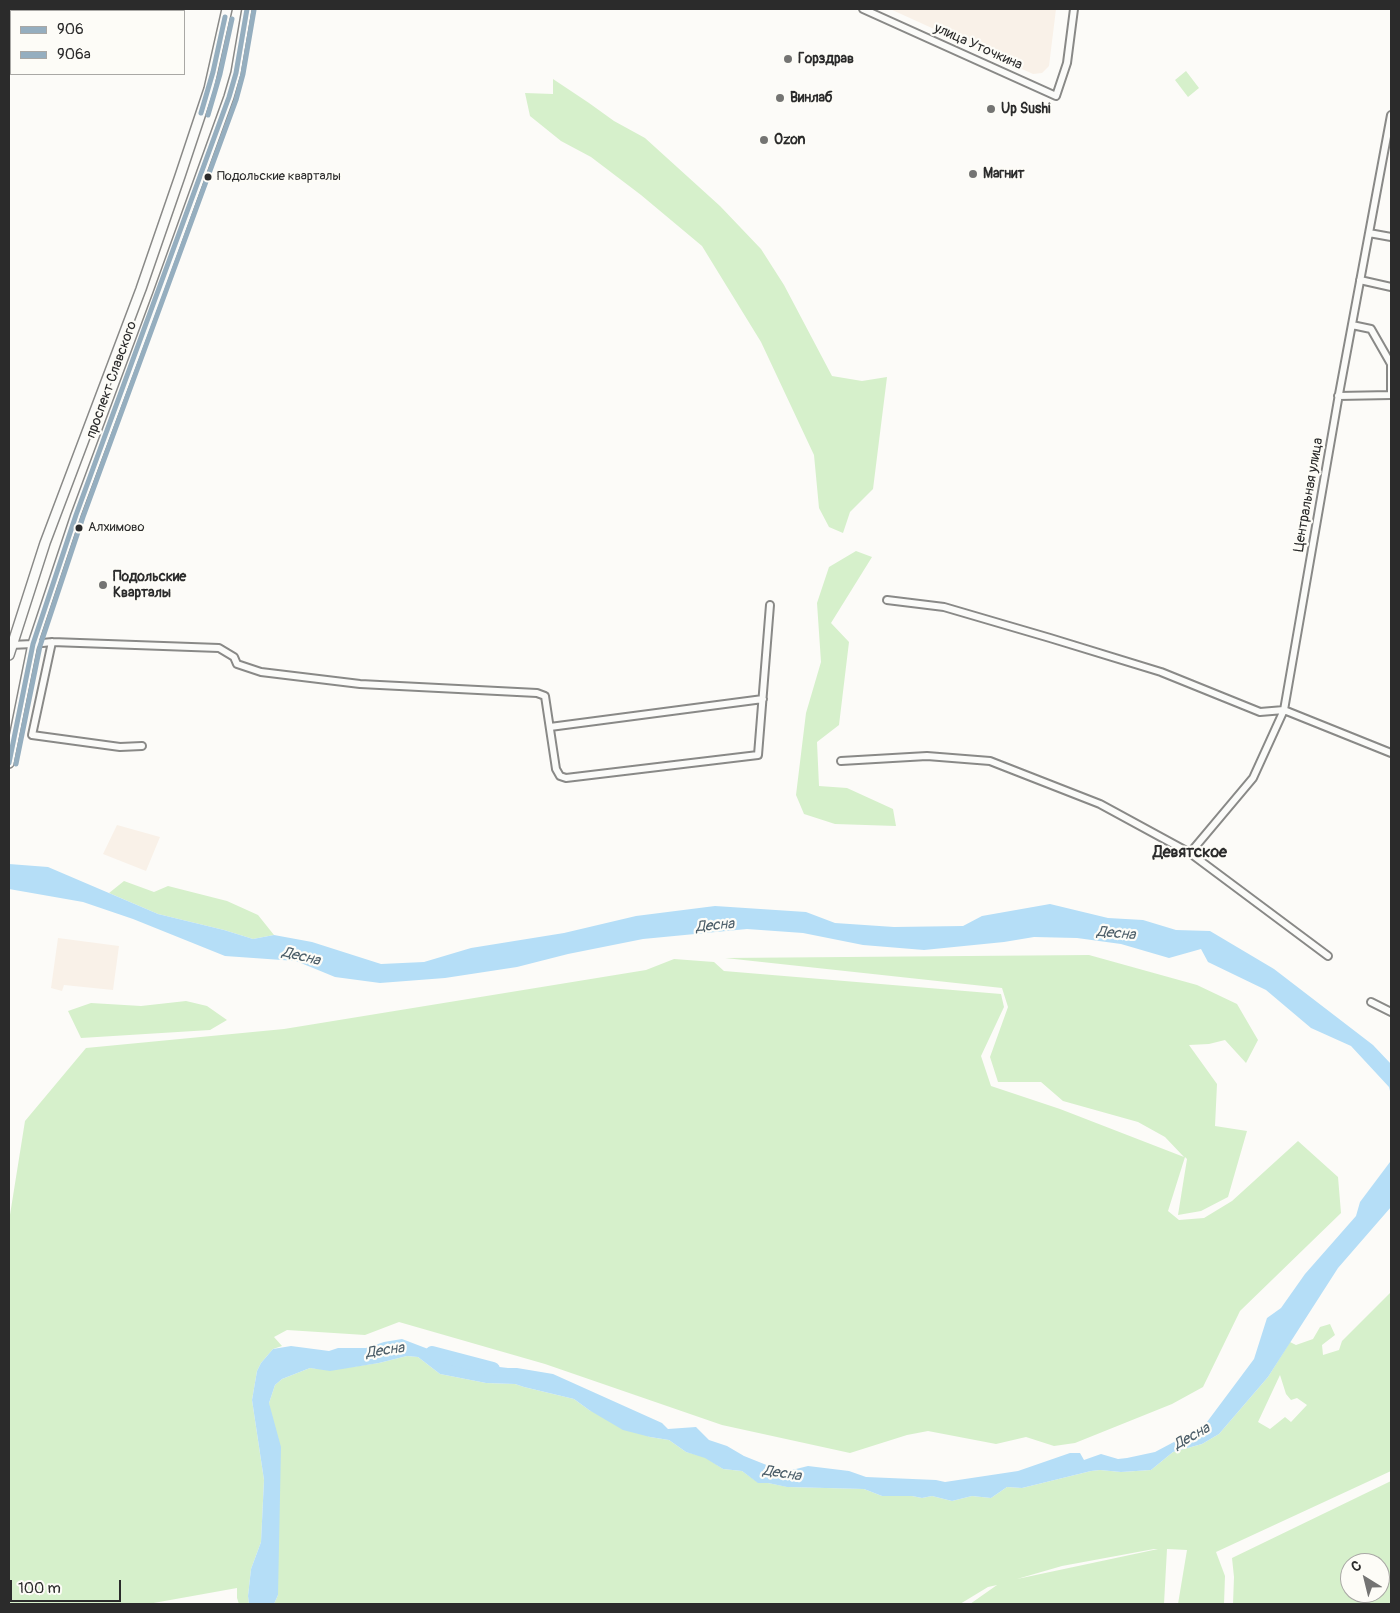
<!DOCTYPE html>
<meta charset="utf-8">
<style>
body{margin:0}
#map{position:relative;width:1400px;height:1613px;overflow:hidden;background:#fcfbf8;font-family:Pangolin,sans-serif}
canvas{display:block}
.frame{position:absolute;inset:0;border:10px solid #2b2b2b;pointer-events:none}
.legend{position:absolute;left:10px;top:10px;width:175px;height:65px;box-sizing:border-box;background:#fdfcf7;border:1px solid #a9a8a5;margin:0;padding:6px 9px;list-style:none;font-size:15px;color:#2b2b2b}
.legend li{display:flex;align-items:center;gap:10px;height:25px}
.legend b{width:25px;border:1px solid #a9a8a5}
.north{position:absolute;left:1340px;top:1553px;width:50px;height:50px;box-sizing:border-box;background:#fdfcf7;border:1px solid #a9a8a5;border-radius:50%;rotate:324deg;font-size:14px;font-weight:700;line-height:20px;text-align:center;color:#2b2b2b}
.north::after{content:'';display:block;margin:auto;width:18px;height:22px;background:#747473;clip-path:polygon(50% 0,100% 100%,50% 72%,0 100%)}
.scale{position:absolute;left:10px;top:1580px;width:111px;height:22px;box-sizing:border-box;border:2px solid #2b2b2b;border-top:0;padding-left:6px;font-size:15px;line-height:18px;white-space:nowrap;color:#2b2b2b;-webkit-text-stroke:4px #fdfcf7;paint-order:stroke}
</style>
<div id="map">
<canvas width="1400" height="1613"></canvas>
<div class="frame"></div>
<ul class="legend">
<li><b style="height:6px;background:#95aebf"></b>906</li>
<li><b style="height:6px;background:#95aebf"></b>906а</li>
</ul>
<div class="north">С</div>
<div class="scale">100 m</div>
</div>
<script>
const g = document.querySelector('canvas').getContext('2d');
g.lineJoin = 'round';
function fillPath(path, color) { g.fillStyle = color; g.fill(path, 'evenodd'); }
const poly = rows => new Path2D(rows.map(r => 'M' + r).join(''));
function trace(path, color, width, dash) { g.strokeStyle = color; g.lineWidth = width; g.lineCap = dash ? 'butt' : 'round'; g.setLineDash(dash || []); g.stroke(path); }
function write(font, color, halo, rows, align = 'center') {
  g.font = font + ' Pangolin,sans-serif'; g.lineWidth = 4.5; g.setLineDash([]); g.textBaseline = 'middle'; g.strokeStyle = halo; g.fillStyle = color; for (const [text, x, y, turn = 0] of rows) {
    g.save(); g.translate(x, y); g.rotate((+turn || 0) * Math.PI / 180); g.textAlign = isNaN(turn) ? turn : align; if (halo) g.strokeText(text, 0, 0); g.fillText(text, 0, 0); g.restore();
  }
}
const built = poly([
 [890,9,1056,9,1049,66,1042,73,1033,74],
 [117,825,160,837,146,871,103,854],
 [58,938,119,946,113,990,64,985,62,991,51,988]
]);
const green = poly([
 [1186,71,1199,88,1188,97,1175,80],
 [553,79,589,103,614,121,645,138,720,206,761,249,784,285,832,376,862,381,887,377,873,489,850,512,843,533,829,527,819,508,814,455,761,342,702,246,641,195,591,157,561,141,530,116,525,93,553,94],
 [856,551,872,557,831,623,849,642,839,725,817,742,819,786,847,788,893,809,896,826,835,824,804,814,796,795,806,713,821,662,817,603,829,567],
 [124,881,154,892,168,886,227,901,258,915,274,935,253,939,224,930,158,914,109,893],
 [1089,955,1197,985,1237,1004,1258,1040,1246,1063,1225,1040,1209,1044,1189,1045,1217,1084,1215,1126,1247,1131,1228,1197,1201,1211,1178,1215,1187,1159,1185,1157,1168,1211,1179,1220,1204,1218,1232,1201,1298,1141,1338,1177,1341,1213,1240,1311,1203,1387,1172,1404,1075,1443,1054,1446,1026,1437,996,1444,928,1431,907,1435,850,1453,722,1425,545,1364,399,1322,365,1335,287,1330,274,1337,282,1346,273,1349,261,1363,257,1371,252,1400,264,1480,261,1542,251,1569,248,1596,249,1604,239,1604,237,1598,237,1588,148,1604,9,1604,9,1221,25,1121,86,1048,284,1029,646,970,674,959,714,962,724,971,1001,994,1004,1007,981,1056,991,1086,1060,1109,1184,1157,1165,1137,1138,1122,1063,1101,1041,1082,998,1082,990,1057,1008,1007,1002,988,725,958],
 [186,1001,207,1006,227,1020,210,1030,81,1038,68,1011,91,1003,141,1006],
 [1391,1292,1391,1471,1216,1552,1225,1576,1224,1604,1178,1604,1187,1550,1167,1549,1164,1604,970,1604,997,1585,988,1587,960,1604,274,1604,278,1595,277,1566,269,1403,275,1385,282,1379,310,1368,330,1370,379,1363,407,1356,418,1357,440,1374,486,1383,515,1384,524,1387,574,1399,589,1410,650,1437,669,1440,686,1452,705,1457,723,1469,742,1471,759,1483,768,1483,788,1487,864,1489,882,1496,912,1496,922,1498,932,1496,952,1501,972,1496,991,1498,1007,1487,1022,1488,1091,1471,1100,1470,1121,1472,1151,1470,1173,1452,1202,1444,1219,1434,1268,1377,1290,1342,1296,1345,1313,1339,1320,1327,1330,1324,1335,1335,1322,1345,1323,1355,1339,1350,1342,1341],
 [1280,1375,1286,1394,1291,1400,1297,1398,1307,1405,1291,1422,1285,1417,1270,1429,1258,1422],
 [1154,1549,1158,1549,1017,1579,1062,1566],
 [1391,1481,1391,1604,1233,1604,1234,1577,1232,1558],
 [1350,1563,1380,1563,1380,1593,1350,1593]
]);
const water = poly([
 [9,864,48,867,158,914,224,930,253,939,274,935,312,942,381,964,424,962,471,948,564,933,636,916,715,906,806,912,835,923,894,927,963,926,982,916,1050,904,1108,918,1143,920,1176,930,1210,931,1274,969,1373,1045,1391,1064,1391,1095,1389,1087,1351,1046,1311,1028,1266,990,1208,962,1201,949,1169,958,1121,944,1077,938,1034,937,1004,942,924,950,863,945,803,933,747,929,643,939,568,954,517,967,445,978,380,983,335,977,296,961,225,956,133,919,83,902,9,889],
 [1391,1158,1391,1207,1338,1268,1268,1377,1219,1434,1202,1444,1173,1452,1151,1470,1121,1472,1100,1470,1091,1471,1022,1488,1007,1487,991,1498,972,1496,952,1501,932,1496,922,1498,912,1496,882,1496,864,1489,787,1487,768,1483,758,1483,742,1471,723,1469,705,1458,686,1452,669,1440,650,1437,623,1430,589,1410,574,1399,524,1387,515,1384,486,1383,440,1374,418,1357,407,1356,379,1363,330,1371,310,1368,282,1379,275,1385,269,1403,281,1447,278,1595,274,1604,249,1604,248,1596,251,1569,261,1542,264,1480,252,1400,257,1371,261,1363,273,1349,291,1346,329,1351,338,1348,366,1348,384,1342,402,1339,449,1357,457,1362,508,1368,517,1368,553,1374,662,1423,668,1429,696,1427,709,1440,727,1446,744,1456,779,1470,788,1471,808,1466,849,1471,866,1477,936,1480,945,1482,1018,1471,1070,1453,1080,1453,1084,1460,1101,1454,1118,1459,1127,1458,1155,1452,1204,1426,1254,1359,1267,1318,1281,1308,1305,1274,1356,1216,1360,1202,1390,1162]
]);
const river = poly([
 [432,1353,493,1369]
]);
const minor = poly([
 [863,9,1056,96,1067,63,1074,9],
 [1369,233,1391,237],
 [1360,280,1391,287],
 [1352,325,1371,329,1391,364,1391,395],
 [1338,396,1391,395],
 [887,600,944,607,1050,638,1161,672,1260,712,1284,710,1391,753],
 [52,642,32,735,120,747,142,746],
 [10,645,33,644,52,642,219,648,234,657,237,664,261,672,360,684,537,693,545,696,556,769,560,776,566,778,758,755,770,605],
 [550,727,763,699],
 [841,761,927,756,990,761,1100,804,1190,853,1328,956],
 [1190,853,1253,778,1284,710,1339,394,1391,115],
 [1371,1002,1391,1012]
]);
const secondary = poly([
 [9,655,45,543,141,289,180,176,209,89,227,9],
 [9,763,33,644,76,515,158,294,229,97,236,73,247,9]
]);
const bus1 = poly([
 [201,113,213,72,225,17],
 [9,763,33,644,76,515,229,97,236,73,247,9]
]);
const bus2 = poly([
 [208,115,220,74,232,19],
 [16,764,40,646,83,517,236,100,243,74,254,10]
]);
const markers = [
 [788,59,5,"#747473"],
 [780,98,5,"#747473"],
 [991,109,5,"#747473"],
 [764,140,5,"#747473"],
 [973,174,5,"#747473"],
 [208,177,4.5,"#2b2b2b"],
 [79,528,4.5,"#2b2b2b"],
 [103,585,5,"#747473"]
];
const busNames = [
 ["Подольские кварталы",217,177],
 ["Алхимово",88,528]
];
const streetNames = [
 ["улица Уточкина",978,47,24],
 ["проспект Славского",112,380,-70],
 ["Центральная улица",1309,495,-80]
];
const poiNames = [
 ["Горздрав",798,59],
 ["Винлаб",790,98],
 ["Up Sushi",1001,109],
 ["Ozon",774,140],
 ["Магнит",983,174],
 ["Подольские",113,577],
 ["Кварталы",113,593]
];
const waterNames = [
 ["Десна",715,926,-5],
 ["Десна",1116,934,5],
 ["Десна",301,957,14],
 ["Десна",385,1351,-8],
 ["Десна",1192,1437,-29],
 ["Десна",782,1474,9]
];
const quarterNames = [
 ["Девятское",1190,853]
];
fillPath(built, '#f9f1e8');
fillPath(green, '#d6f0cb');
fillPath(water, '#b5def7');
trace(river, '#b5def7', 14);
trace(minor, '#898987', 10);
trace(secondary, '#898987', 12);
trace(minor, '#fbfbf9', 6);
trace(secondary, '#fbfbf9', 9);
trace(bus1, '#95aebf', 5);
trace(bus2, '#95aebf', 5);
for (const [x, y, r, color] of markers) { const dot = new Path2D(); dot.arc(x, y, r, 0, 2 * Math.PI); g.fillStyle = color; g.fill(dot); trace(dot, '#fdfcf7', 2); }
write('13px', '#2b2b2b', '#fdfcf7', busNames, 'left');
write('14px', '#2b2b2b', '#fdfcf7', streetNames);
write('bold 14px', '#2b2b2b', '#fdfcf7', poiNames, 'left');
write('italic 15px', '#4b5d68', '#fdfcf7', waterNames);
write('bold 16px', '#2b2b2b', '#fdfcf7', quarterNames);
</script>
